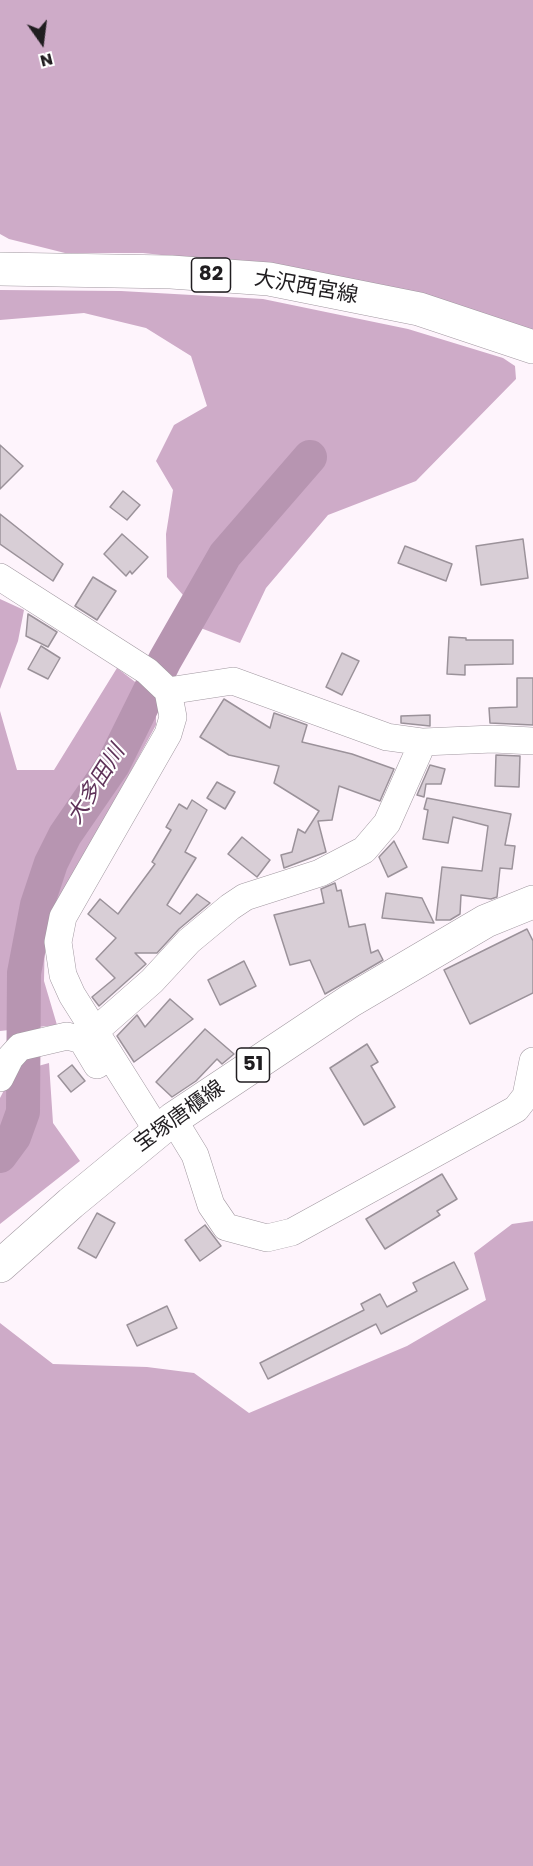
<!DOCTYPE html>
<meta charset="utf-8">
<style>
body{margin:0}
#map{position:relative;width:533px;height:1866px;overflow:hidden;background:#fef4fc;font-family:Poppins,sans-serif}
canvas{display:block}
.north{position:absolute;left:12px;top:12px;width:60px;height:60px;-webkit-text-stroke:4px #fff;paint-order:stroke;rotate:166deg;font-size:16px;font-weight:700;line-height:24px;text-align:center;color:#201d20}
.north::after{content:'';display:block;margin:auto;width:21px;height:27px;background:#201d20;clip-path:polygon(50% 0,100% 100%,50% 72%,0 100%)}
</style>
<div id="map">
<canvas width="533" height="1866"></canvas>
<div class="north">N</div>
</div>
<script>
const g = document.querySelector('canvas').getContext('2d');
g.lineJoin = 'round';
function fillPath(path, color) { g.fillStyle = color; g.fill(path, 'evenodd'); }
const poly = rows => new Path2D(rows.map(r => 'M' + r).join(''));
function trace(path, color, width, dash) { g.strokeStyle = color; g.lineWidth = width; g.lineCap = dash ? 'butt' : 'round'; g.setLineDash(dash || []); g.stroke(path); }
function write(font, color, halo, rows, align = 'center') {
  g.font = font + ' Poppins,"Noto Sans JP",sans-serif'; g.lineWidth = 4.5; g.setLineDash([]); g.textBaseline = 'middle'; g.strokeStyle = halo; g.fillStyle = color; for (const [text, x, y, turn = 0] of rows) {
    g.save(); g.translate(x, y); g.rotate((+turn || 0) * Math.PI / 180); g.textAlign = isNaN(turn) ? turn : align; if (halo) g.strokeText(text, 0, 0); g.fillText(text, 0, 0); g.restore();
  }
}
const forest = poly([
 [0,0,533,0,533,338,291,269,143,253,65,253,9,239,0,234],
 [0,290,121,291,263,299,408,329,503,358,515,366,516,379,416,481,328,515,266,588,240,643,198,627,183,595,167,577,166,534,173,490,156,461,174,425,207,406,191,356,146,328,84,313,0,320],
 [0,599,24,610,18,641,0,689],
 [117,668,156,698,156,725,45,929,44,981,57,1025,0,1031,0,711,17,770,54,770],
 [49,1063,53,1123,80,1161,0,1224,0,1098,13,1073],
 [533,1221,533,1866,0,1866,0,1323,53,1364,147,1367,194,1373,249,1413,407,1346,486,1300,474,1253,512,1224]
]);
const river = poly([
 [0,1156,14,1137,23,1112,24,973,37,905,51,863,65,835,113,765,165,660,225,555,310,457]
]);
const building = poly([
 [0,445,23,466,0,489,0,445],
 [123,491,140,505,127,520,110,507,123,491],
 [0,514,63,564,53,581,0,544,0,514],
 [122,534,148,557,132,574,130,571,126,576,104,554,122,534],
 [523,539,528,578,481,585,476,546,523,539],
 [405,546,452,564,446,581,398,563,405,546],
 [93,577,116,591,97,620,75,606,93,577],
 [28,614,57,632,48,647,26,636,28,614],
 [449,637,466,638,466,640,513,640,513,664,465,665,465,675,447,674,449,637],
 [41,646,60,658,48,679,28,669,41,646],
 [342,653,359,661,342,695,326,687,342,653],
 [517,678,533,678,533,725,490,723,489,708,517,707,517,678],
 [224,699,270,728,274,713,307,725,302,742,352,754,394,769,380,801,339,786,332,820,318,821,326,852,284,868,281,855,292,852,298,829,305,833,319,811,274,783,279,766,229,755,200,737,224,699],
 [430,715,430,726,401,723,401,716,430,715],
 [496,755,520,756,519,787,495,786,496,755],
 [430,765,445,769,441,784,426,784,424,797,417,795,430,765],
 [217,782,235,792,225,809,207,798,217,782],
 [427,798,511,814,505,845,515,846,512,869,500,868,497,897,491,899,461,895,460,914,450,920,436,920,442,867,482,871,488,826,453,817,448,843,423,839,428,810,424,809,427,798],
 [192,800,207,810,185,852,196,858,167,905,180,914,197,894,210,903,179,929,157,953,135,953,146,964,99,1006,92,997,115,978,96,959,116,938,88,914,100,899,118,914,155,864,152,862,171,830,166,827,179,804,187,809,192,800],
 [242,837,270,860,257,877,228,854,242,837],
 [394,841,407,867,388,877,379,857,394,841],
 [335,883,337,891,341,890,349,927,365,924,371,953,378,950,383,960,325,994,310,960,290,965,274,915,324,903,321,889,335,883],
 [386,893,422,898,434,923,382,918,386,893],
 [527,929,533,941,533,993,470,1024,444,970,527,929],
 [244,961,256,986,220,1005,208,980,244,961],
 [170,999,193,1019,134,1062,117,1036,137,1015,145,1027,170,999],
 [205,1029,234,1054,222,1064,217,1059,196,1081,172,1097,156,1082,205,1029],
 [367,1044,378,1062,371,1066,395,1107,364,1125,330,1068,367,1044],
 [72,1065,85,1081,71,1092,58,1076,72,1065],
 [442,1174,457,1199,437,1211,440,1215,385,1249,366,1219,442,1174],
 [97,1213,115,1223,96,1258,78,1248,97,1213],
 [205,1225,221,1246,200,1261,185,1240,205,1225],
 [454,1262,468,1289,381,1334,376,1324,268,1379,260,1363,364,1310,361,1304,380,1294,387,1307,417,1291,413,1283,454,1262],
 [167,1306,177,1328,137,1346,127,1325,167,1306]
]);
const minor = poly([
 [0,577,147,671,168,691,173,717,168,734,63,917,58,942,63,975,72,995,157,1130],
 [168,691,233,681,387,737,423,742,493,739,533,741],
 [94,1032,152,981,189,941,230,907,245,897,320,873,364,850,387,823,423,742],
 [0,1078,10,1058,20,1047,67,1036,82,1040,97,1065],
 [173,1119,195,1155,211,1205,226,1227,267,1238,292,1232,516,1109,526,1096,533,1061]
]);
const major = poly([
 [0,269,171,272,269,279,419,309,533,347],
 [0,1266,71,1203,173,1119,350,1001,486,921,533,902]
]);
const shields = [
 [211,275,39],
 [253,1065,33]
];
const shieldNames = [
 ["82",211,275],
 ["51",253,1065]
];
const streetNames = [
 ["大沢西宮線",306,288,10],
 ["宝塚唐櫃線",180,1117,-36]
];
const waterNames = [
 ["大多田川",97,785,-58]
];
fillPath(forest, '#ceabc8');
trace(river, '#b795b1', 34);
fillPath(building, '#d8ced6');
trace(building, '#9b929a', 1.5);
trace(minor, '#a198a0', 28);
trace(major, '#a198a0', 34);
trace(minor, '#fff', 27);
trace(major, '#fff', 33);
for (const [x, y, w] of shields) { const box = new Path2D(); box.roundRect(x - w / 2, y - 17, w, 34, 4.5); g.fillStyle = '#fff'; g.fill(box); trace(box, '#201d20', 1.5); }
write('bold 20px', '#201d20', null, shieldNames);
write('21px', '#201d20', '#fff', streetNames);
write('italic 22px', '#5f3259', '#fff', waterNames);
</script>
